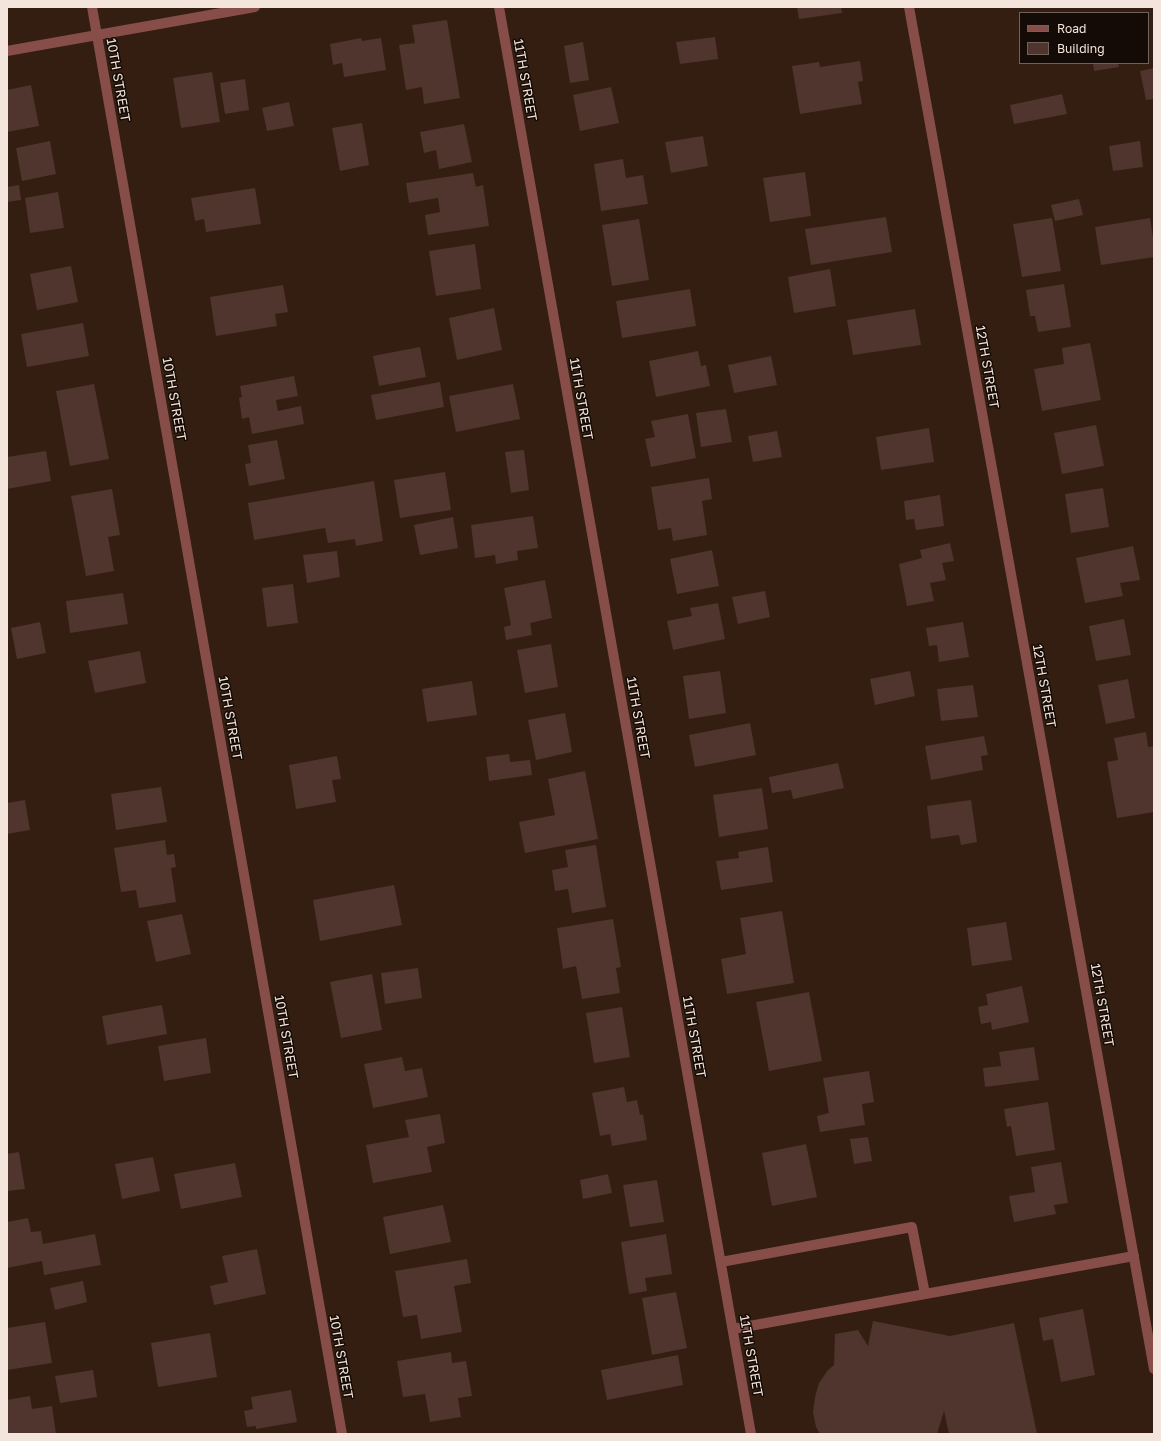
<!DOCTYPE html>
<style>
body{margin:0}
#map{position:relative;width:1161px;height:1441px;overflow:hidden;background:#331e11;font-family:"Golos Text",sans-serif}
canvas{display:block}
.frame{position:absolute;inset:0;border:8px solid #f4e5dc;pointer-events:none}
.legend{position:absolute;left:1019px;top:12px;width:130px;height:52px;box-sizing:border-box;background:#140b06;border:1px solid #6e625c;margin:0;padding:5px 7px;list-style:none;font-size:12px;color:#f4e5dc}
.legend li{display:flex;align-items:center;gap:8px;height:20px}
.legend b{width:20px;border:1px solid #6e625c}
</style>
<div id="map">
<canvas width="1161" height="1441"></canvas>
<div class="frame"></div>
<ul class="legend">
<li><b style="height:5px;background:#874d49"></b>Road</li>
<li><b style="height:11px;background:#4f352d"></b>Building</li>
</ul>
</div>
<script>
const g = document.querySelector('canvas').getContext('2d');
g.lineJoin = 'round';
function fillPath(path, color) { g.fillStyle = color; g.fill(path, 'evenodd'); }
const poly = rows => new Path2D(rows.map(r => 'M' + r).join(''));
function trace(path, color, width, dash) { g.strokeStyle = color; g.lineWidth = width; g.lineCap = dash ? 'butt' : 'round'; g.setLineDash(dash || []); g.stroke(path); }
function write(font, color, halo, rows, align = 'center') {
  g.font = font + ' "Golos Text",sans-serif'; g.lineWidth = 3; g.setLineDash([]); g.textBaseline = 'middle'; g.strokeStyle = halo; g.fillStyle = color; for (const [text, x, y, turn = 0] of rows) {
    g.save(); g.translate(x, y); g.rotate((+turn || 0) * Math.PI / 180); g.textAlign = isNaN(turn) ? turn : align; if (halo) g.strokeText(text, 0, 0); g.fillText(text, 0, 0); g.restore();
  }
}
const building = poly([
 [797,7,841,7,842,13,799,19],
 [447,20,460,98,424,104,422,87,406,90,399,45,415,43,412,25],
 [715,37,718,59,680,64,676,42],
 [361,38,362,41,381,38,386,70,344,77,342,63,333,65,330,44],
 [583,42,589,80,570,83,564,46],
 [860,61,863,81,858,82,862,104,800,114,792,66,819,62,820,67],
 [1093,63,1118,63,1119,67,1094,71],
 [1154,68,1154,99,1146,100,1140,71],
 [212,72,220,122,181,128,173,78],
 [245,79,249,110,225,114,220,83],
 [31,85,39,126,7,132,7,90],
 [611,87,619,123,580,131,573,95],
 [1062,94,1067,114,1014,124,1010,105],
 [289,102,294,126,267,131,262,108],
 [362,123,369,165,340,171,332,128],
 [464,124,472,162,439,169,436,150,424,153,420,132],
 [703,136,708,166,671,173,665,142],
 [50,141,56,174,22,181,16,148],
 [1140,141,1143,167,1113,171,1109,146],
 [623,159,626,178,643,175,648,204,601,211,594,164],
 [805,172,811,216,770,222,763,178],
 [473,173,476,187,483,185,489,226,428,235,425,215,440,212,438,198,409,203,406,183],
 [19,185,21,200,7,202,7,187],
 [255,188,261,224,206,232,204,219,195,221,191,198],
 [58,192,64,228,30,233,25,198],
 [1079,199,1083,215,1055,221,1051,205],
 [886,217,892,252,811,265,805,229],
 [1052,218,1061,271,1022,277,1013,224],
 [1150,218,1154,244,1154,257,1101,265,1095,227],
 [639,219,649,280,612,286,602,225],
 [475,244,481,289,436,296,429,251],
 [71,266,78,302,37,310,30,274],
 [830,269,836,306,794,313,788,277],
 [1064,284,1071,327,1038,332,1035,316,1030,316,1026,290],
 [283,285,288,312,275,314,277,326,216,336,210,297],
 [690,289,696,326,622,338,616,301],
 [494,308,502,350,457,360,449,318],
 [915,309,921,345,853,355,847,320],
 [83,323,89,356,27,367,21,334],
 [1090,343,1101,400,1042,411,1034,369,1064,364,1062,348],
 [420,347,426,377,379,386,373,356],
 [698,351,701,366,706,365,710,386,656,397,649,361],
 [771,356,777,385,734,393,728,365],
 [294,376,298,396,276,400,278,411,301,406,304,424,252,434,249,417,242,419,239,398,242,397,240,386],
 [440,382,444,407,376,420,371,395],
 [94,384,109,459,70,466,56,391],
 [513,384,520,419,456,432,449,396],
 [726,409,732,442,701,447,696,413],
 [688,414,696,458,651,467,645,439,655,437,651,421],
 [1096,425,1104,466,1062,474,1054,433],
 [929,428,934,462,881,470,876,437],
 [777,431,782,457,753,462,748,436],
 [277,440,285,479,249,486,245,464,251,463,248,445],
 [524,450,529,490,511,493,505,452],
 [46,451,51,481,7,489,7,457],
 [445,472,451,510,400,518,394,480],
 [709,478,712,499,702,501,707,535,673,541,671,528,658,530,651,487],
 [374,481,383,541,356,546,355,539,328,543,325,528,254,540,248,503],
 [1103,488,1109,527,1071,533,1065,494],
 [112,489,120,535,108,537,114,571,86,576,71,496],
 [940,495,944,526,916,530,914,519,906,520,904,501],
 [533,516,538,548,517,551,518,560,496,564,495,555,475,558,471,525],
 [453,517,458,548,420,555,414,525],
 [950,543,954,561,942,563,946,580,930,583,934,601,907,606,899,564,922,558,920,550],
 [1133,546,1140,580,1120,583,1123,596,1085,603,1076,558],
 [712,550,719,586,677,594,670,559],
 [337,551,340,577,307,583,303,555],
 [545,580,552,618,530,623,532,635,506,640,504,627,511,625,504,588],
 [293,584,298,623,267,627,262,588],
 [765,591,770,617,738,624,732,597],
 [123,593,128,624,70,633,66,601],
 [718,603,725,639,673,650,667,621,692,616,690,608],
 [1124,619,1131,655,1096,661,1089,626],
 [40,622,46,653,17,659,11,628],
 [963,622,969,657,939,662,937,645,929,646,926,628],
 [551,644,558,687,525,693,517,650],
 [140,651,146,683,95,693,88,661],
 [720,671,726,713,689,719,683,676],
 [910,671,915,696,875,705,870,679],
 [1128,679,1135,718,1106,724,1098,685],
 [472,681,477,715,427,722,422,689],
 [973,685,978,717,941,721,937,689],
 [565,713,572,752,536,760,528,720],
 [750,723,756,755,695,767,689,735],
 [1146,732,1148,747,1154,746,1154,812,1117,818,1107,762,1118,760,1114,738],
 [984,736,988,755,981,756,983,770,931,780,925,746],
 [509,754,510,762,530,760,532,775,489,781,486,757],
 [337,756,341,779,332,780,336,802,296,809,289,765],
 [838,763,844,788,793,799,791,790,772,793,769,777],
 [585,771,598,839,525,853,519,822,555,815,548,779],
 [161,787,167,822,116,830,111,794],
 [762,788,768,829,719,837,713,795],
 [25,800,30,830,7,834,7,803],
 [971,800,977,842,961,845,959,835,931,839,927,806],
 [165,840,167,855,174,854,176,867,171,868,176,902,139,908,136,890,121,892,114,848],
 [596,845,606,907,572,913,568,889,555,891,552,870,568,867,565,850],
 [768,847,773,882,721,890,716,861,739,858,738,852],
 [394,885,402,925,320,941,313,900],
 [782,911,794,983,727,994,721,959,746,954,740,918],
 [182,914,191,954,156,962,147,921],
 [613,919,621,967,616,968,620,993,582,999,576,966,563,969,557,928],
 [1006,922,1012,960,972,966,967,928],
 [418,968,422,998,385,1004,381,973],
 [372,974,382,1030,341,1038,330,982],
 [1022,986,1029,1022,992,1030,991,1022,981,1024,978,1007,988,1005,986,994],
 [809,992,822,1061,769,1071,756,1002],
 [162,1005,167,1034,107,1045,102,1016],
 [622,1007,630,1057,594,1063,586,1013],
 [206,1038,211,1073,164,1081,158,1046],
 [1034,1047,1039,1080,985,1087,983,1068,1001,1066,999,1052],
 [402,1057,405,1071,422,1068,428,1097,373,1108,364,1064],
 [869,1071,874,1102,862,1104,865,1125,820,1132,817,1116,829,1113,823,1078],
 [624,1087,627,1102,637,1100,640,1115,643,1114,647,1140,612,1146,610,1134,600,1136,592,1093],
 [1048,1102,1055,1150,1016,1156,1011,1126,1007,1127,1004,1109],
 [440,1114,445,1143,427,1147,432,1172,373,1183,366,1145,409,1137,405,1120],
 [868,1137,872,1161,854,1164,850,1139],
 [806,1144,817,1197,772,1206,762,1153],
 [19,1152,25,1189,7,1191,7,1154],
 [153,1157,160,1191,122,1199,115,1164],
 [1061,1162,1068,1203,1054,1205,1056,1214,1014,1222,1009,1196,1035,1192,1031,1167],
 [235,1163,242,1197,181,1209,174,1174],
 [608,1174,612,1193,583,1199,580,1180],
 [657,1180,664,1222,630,1227,623,1185],
 [443,1205,451,1242,390,1254,383,1217],
 [28,1218,31,1232,41,1231,43,1244,95,1234,101,1265,44,1275,42,1261,7,1268,7,1222],
 [666,1234,672,1274,645,1278,647,1291,629,1294,621,1242],
 [257,1249,266,1294,214,1305,210,1286,228,1282,222,1256],
 [467,1259,471,1283,454,1286,462,1332,421,1339,417,1315,403,1317,395,1271],
 [83,1281,87,1302,55,1310,50,1288],
 [676,1292,687,1348,652,1355,642,1298],
 [1083,1309,1095,1375,1061,1382,1053,1339,1043,1341,1039,1318],
 [873,1321,950,1336,1014,1323,1037,1434,949,1434,944,1411,937,1434,820,1434,816,1427,813,1412,815,1397,819,1383,828,1370,834,1365,835,1334,858,1330,868,1346],
 [45,1322,52,1363,7,1370,7,1328],
 [210,1333,217,1377,158,1387,151,1343],
 [451,1352,452,1363,466,1361,472,1396,458,1398,461,1417,430,1422,425,1394,403,1397,397,1361],
 [678,1355,683,1385,607,1400,601,1370],
 [93,1370,97,1397,60,1403,55,1376],
 [291,1390,297,1422,256,1429,256,1426,247,1427,244,1411,253,1409,251,1397],
 [30,1396,32,1409,52,1406,56,1434,7,1434,7,1400]
]);
const service = poly([
 [721,1262,912,1227,925,1294],
 [733,1329,1134,1256]
]);
const minor = poly([
 [92,7,342,1434],
 [499,7,751,1434],
 [7,51,255,7]
]);
const tertiary = poly([
 [909,7,1154,1369]
]);
const streetNames = [
 ["10TH STREET",118,80,80],
 ["11TH STREET",525,80,80],
 ["12TH STREET",987,367,80],
 ["10TH STREET",174,399,80],
 ["11TH STREET",581,399,80],
 ["12TH STREET",1044,686,80],
 ["10TH STREET",230,718,80],
 ["11TH STREET",638,718,80],
 ["12TH STREET",1102,1005,80],
 ["10TH STREET",286,1037,80],
 ["11TH STREET",694,1037,80],
 ["11TH STREET",751,1356,80],
 ["10TH STREET",341,1357,80]
];
fillPath(building, '#4f352d');
trace(service, '#874d49', 10);
trace(minor, '#874d49', 10);
trace(tertiary, '#874d49', 10);
write('13px', '#f4e5dc', '#140b06', streetNames);
</script>
